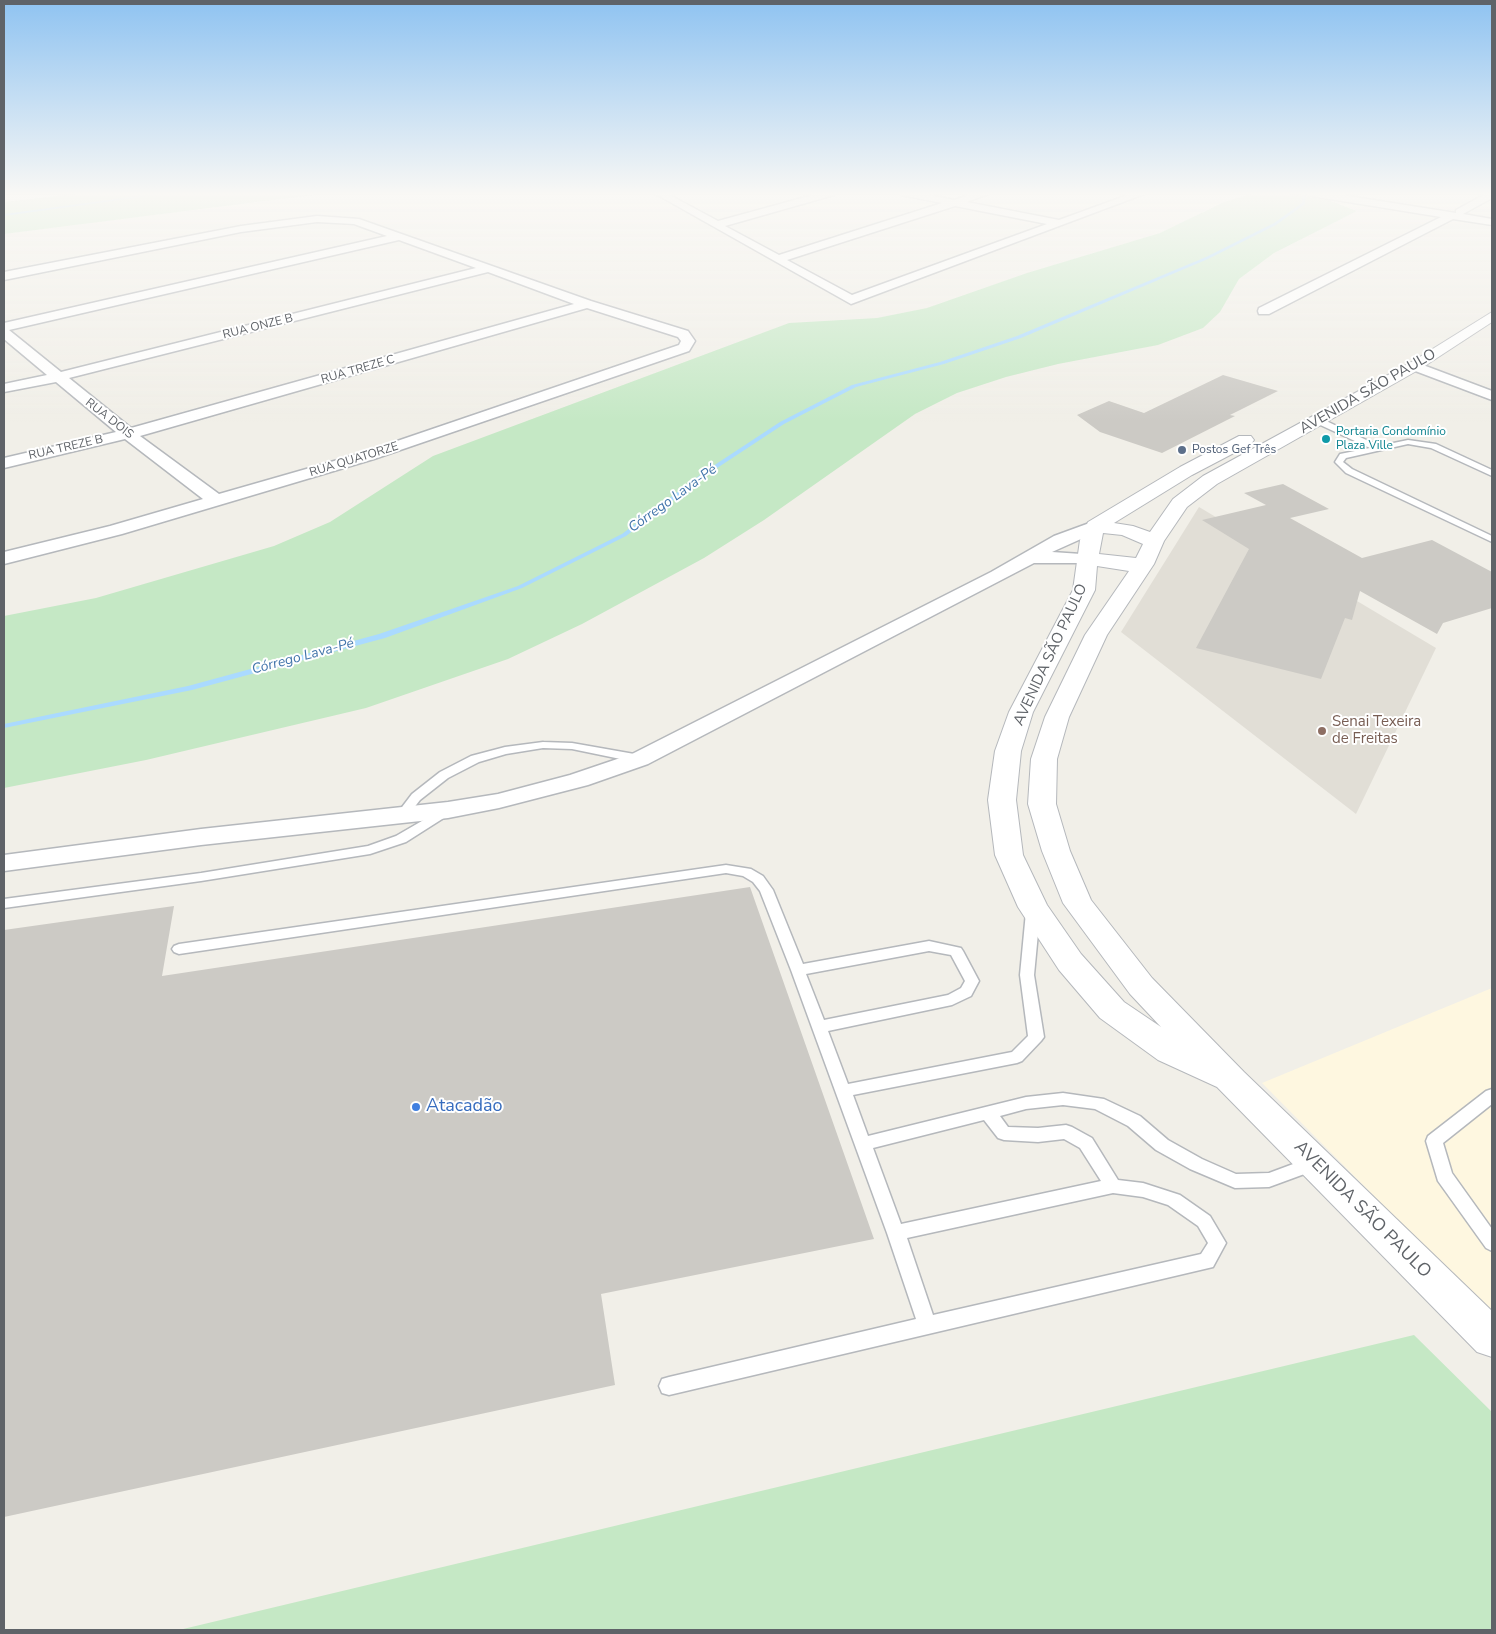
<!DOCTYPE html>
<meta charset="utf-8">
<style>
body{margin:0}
#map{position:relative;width:1496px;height:1634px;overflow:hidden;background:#f1efe8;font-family:"Nunito Sans",sans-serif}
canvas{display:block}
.frame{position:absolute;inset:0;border:5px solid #5f6368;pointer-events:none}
</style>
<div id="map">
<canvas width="1496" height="1634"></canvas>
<div class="frame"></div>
</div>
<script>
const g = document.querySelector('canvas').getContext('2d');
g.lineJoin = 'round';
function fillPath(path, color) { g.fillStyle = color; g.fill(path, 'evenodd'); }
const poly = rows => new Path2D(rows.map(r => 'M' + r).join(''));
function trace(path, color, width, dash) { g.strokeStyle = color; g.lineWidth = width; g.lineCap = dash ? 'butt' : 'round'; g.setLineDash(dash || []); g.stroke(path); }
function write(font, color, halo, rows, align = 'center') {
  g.font = font + ' "Nunito Sans",sans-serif'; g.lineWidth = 4; g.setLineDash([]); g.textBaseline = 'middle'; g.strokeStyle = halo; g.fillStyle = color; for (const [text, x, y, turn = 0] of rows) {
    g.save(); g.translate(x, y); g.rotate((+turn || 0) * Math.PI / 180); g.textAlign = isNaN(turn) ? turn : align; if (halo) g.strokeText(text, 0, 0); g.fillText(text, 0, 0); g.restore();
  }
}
const commercial = poly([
 [1492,988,1492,1315,1262,1083]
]);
const education = poly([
 [1199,507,1436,648,1356,814,1121,632]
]);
const green = poly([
 [85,193,328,193,4,234,4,202],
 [1255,193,1283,193,1328,200,1357,211,1274,253,1239,279,1220,312,1203,328,1158,345,1058,364,1006,377,957,393,915,414,764,520,704,558,582,624,508,659,366,708,146,760,4,788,4,616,96,598,274,546,330,522,433,456,789,323,877,318,927,308,1027,273,1160,233,1224,202],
 [1414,1335,1492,1412,1492,1630,179,1630]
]);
const stream = poly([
 [162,193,170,193,4,216,4,214,162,193],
 [1302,193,1306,193,1305,204,1276,225,1208,259,1021,338,944,364,856,387,784,424,708,474,626,536,522,588,385,638,192,690,4,728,4,724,188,686,379,634,518,586,622,534,704,472,780,422,852,385,940,362,1017,336,1206,257,1274,223,1302,203,1302,193]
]);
const building = poly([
 [1223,375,1278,391,1230,415,1235,416,1162,453,1100,432,1077,415,1109,401,1144,413],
 [1283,484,1329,509,1290,518,1362,558,1432,540,1492,572,1492,608,1443,623,1437,634,1360,591,1352,620,1345,618,1321,679,1196,648,1249,549,1202,520,1266,505,1244,493],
 [750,887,874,1239,601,1294,615,1385,4,1517,4,930,174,906,162,976]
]);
const service = poly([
 [1316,419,1322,419,1379,446,1408,440,1436,444,1492,470,1492,476,1431,448,1408,444,1346,458,1343,462,1352,469,1492,536,1492,542,1346,473,1335,462,1340,454,1370,448,1316,423,1316,419],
 [543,742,572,743,640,755,646,759,640,763,572,749,543,748,506,754,479,762,448,778,420,800,406,818,398,818,396,815,412,794,440,772,471,756,505,747,543,742],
 [446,807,450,808,452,811,450,814,406,842,370,854,201,881,4,908,4,899,201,873,368,846,396,836,446,807],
 [726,865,751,869,763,876,773,890,803,964,929,941,961,948,963,951,979,981,971,996,952,1005,828,1031,848,1084,1012,1052,1028,1036,1020,975,1026,912,1028,909,1033,907,1038,909,1040,912,1034,975,1044,1037,1041,1041,1022,1061,1017,1063,853,1095,868,1136,1026,1097,1063,1093,1104,1099,1140,1116,1168,1140,1202,1159,1236,1174,1269,1173,1312,1157,1318,1159,1320,1164,1318,1169,1269,1187,1235,1188,1190,1169,1156,1150,1128,1126,1095,1109,1063,1105,1026,1109,1000,1116,1008,1127,1038,1128,1066,1125,1072,1127,1092,1138,1118,1180,1143,1183,1180,1195,1210,1216,1226,1243,1213,1267,669,1395,662,1393,659,1386,662,1379,669,1377,916,1319,887,1233,791,970,760,891,753,882,743,876,726,873,179,954,174,952,172,949,174,946,179,944,726,865],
 [929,951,951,955,965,981,961,988,948,995,824,1020,806,974,929,951],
 [984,1120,998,1138,1004,1140,1038,1142,1064,1139,1080,1148,1101,1181,901,1224,873,1148,984,1120],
 [1113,1193,1143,1197,1168,1205,1198,1226,1208,1243,1201,1254,933,1315,907,1238,1113,1193],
 [1492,1089,1492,1104,1443,1143,1452,1173,1492,1229,1492,1251,1486,1248,1438,1181,1426,1141,1428,1136,1486,1091,1492,1089]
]);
const minor = poly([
 [654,193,666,193,718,221,820,193,835,193,834,195,725,226,779,255,942,203,901,195,900,193,919,193,954,200,975,193,990,193,967,202,1059,220,1133,193,1147,193,851,304,654,193],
 [955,206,1047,224,852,295,787,260,955,206],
 [1306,193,1329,193,1456,213,1456,210,1487,193,1492,193,1492,198,1463,214,1492,219,1492,225,1453,219,1269,314,1259,314,1258,311,1259,308,1441,217,1311,196,1306,193],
 [317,216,359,219,591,301,688,331,695,341,689,351,374,459,122,534,4,564,4,552,110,526,203,499,125,439,4,468,4,458,116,432,56,382,4,392,4,384,47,375,4,339,4,323,387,236,354,224,317,222,241,232,4,280,4,272,241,226,317,216],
 [399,240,476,268,61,372,9,330,399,240],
 [488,272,574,304,131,428,69,378,488,272],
 [587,308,678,337,681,341,679,345,362,453,219,494,140,436,587,308],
 [1415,362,1492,391,1492,400,1410,369,1408,366,1410,363,1415,362],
 [1095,521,1101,522,1104,526,1101,530,1052,552,1096,555,1098,559,1096,563,1034,563,648,764,588,785,499,808,448,818,201,845,4,871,4,855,201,829,448,802,498,794,570,775,632,754,991,572,1054,536,1095,521]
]);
const tertiary = poly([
 [1492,312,1492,322,1420,369,1217,484,1187,507,1164,541,1154,564,1107,635,1069,717,1057,759,1056,804,1070,851,1091,900,1152,978,1244,1072,1492,1311,1492,1357,1477,1352,1217,1087,1158,1060,1100,1018,1059,970,1018,907,995,855,988,800,995,751,1009,712,1073,590,1080,540,1088,522,1180,467,1239,436,1251,436,1254,440,1251,444,1192,475,1114,523,1133,526,1150,532,1173,499,1203,476,1410,363,1492,312],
 [1103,533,1122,535,1143,544,1136,558,1099,554,1103,533],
 [1097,566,1129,571,1085,635,1045,717,1031,759,1028,804,1042,851,1063,903,1130,994,1161,1027,1124,1002,1081,954,1047,905,1023,855,1016,800,1021,751,1033,712,1095,590,1097,566]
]);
const markers = [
 [1326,439,5,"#0f9aa8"],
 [1182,450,5,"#5c6f8a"],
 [1322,731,5,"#8d6e63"],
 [416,1107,5,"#3f7fe0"]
];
const farStreetnames = [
 ["RUA ONZE B",258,327,-14],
 ["RUA TREZE C",358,370,-16],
 ["RUA DOIS",109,419,38],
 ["RUA TREZE B",66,448,-13],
 ["RUA QUATORZE",354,460,-17]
];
const farCulturenames = [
 ["Portaria Condomínio",1336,432],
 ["Plaza Ville",1336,446]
];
const farServicenames = [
 ["Postos Gef Três",1192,450]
];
const farWaternames = [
 ["Córrego Lava-Pé",673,499,-36],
 ["Córrego Lava-Pé",303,657,-15]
];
const streetNames = [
 ["AVENIDA SÃO PAULO",1368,392,-30],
 ["AVENIDA SÃO PAULO",1051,655,-65]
];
const educationNames = [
 ["Senai Texeira",1332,722],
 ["de Freitas",1332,739]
];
const nearShopnames = [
 ["Atacadão",426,1107]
];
const nearStreetnames = [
 ["AVENIDA SÃO PAULO",1362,1210,45]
];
fillPath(commercial, '#fef7e0');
fillPath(education, '#e1ded6');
fillPath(green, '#c5e8c5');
fillPath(stream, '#aadaff');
fillPath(building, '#cccac5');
trace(service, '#b5b8bc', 3);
trace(minor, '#b5b8bc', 3);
trace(tertiary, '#b5b8bc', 2);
fillPath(service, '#fff');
fillPath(minor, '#fff');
fillPath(tertiary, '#fff');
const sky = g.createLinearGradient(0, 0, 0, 422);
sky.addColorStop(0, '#8fc3f1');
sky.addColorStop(0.46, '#f9f8f5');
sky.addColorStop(1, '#f9f8f500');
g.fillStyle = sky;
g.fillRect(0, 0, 1496, 422);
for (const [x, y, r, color] of markers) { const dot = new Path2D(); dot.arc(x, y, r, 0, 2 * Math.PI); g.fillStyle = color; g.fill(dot); trace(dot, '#fff', 2); }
write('12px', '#5f6368', '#fff', farStreetnames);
write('12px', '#0d838f', '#fff', farCulturenames, 'left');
write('12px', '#4e5e75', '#fff', farServicenames, 'left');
write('italic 14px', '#4174aa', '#fff', farWaternames);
write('15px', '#5f6368', '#fff', streetNames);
write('15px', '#785e54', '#fff', educationNames, 'left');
write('18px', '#366cbe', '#fff', nearShopnames, 'left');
write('18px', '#5f6368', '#fff', nearStreetnames);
</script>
